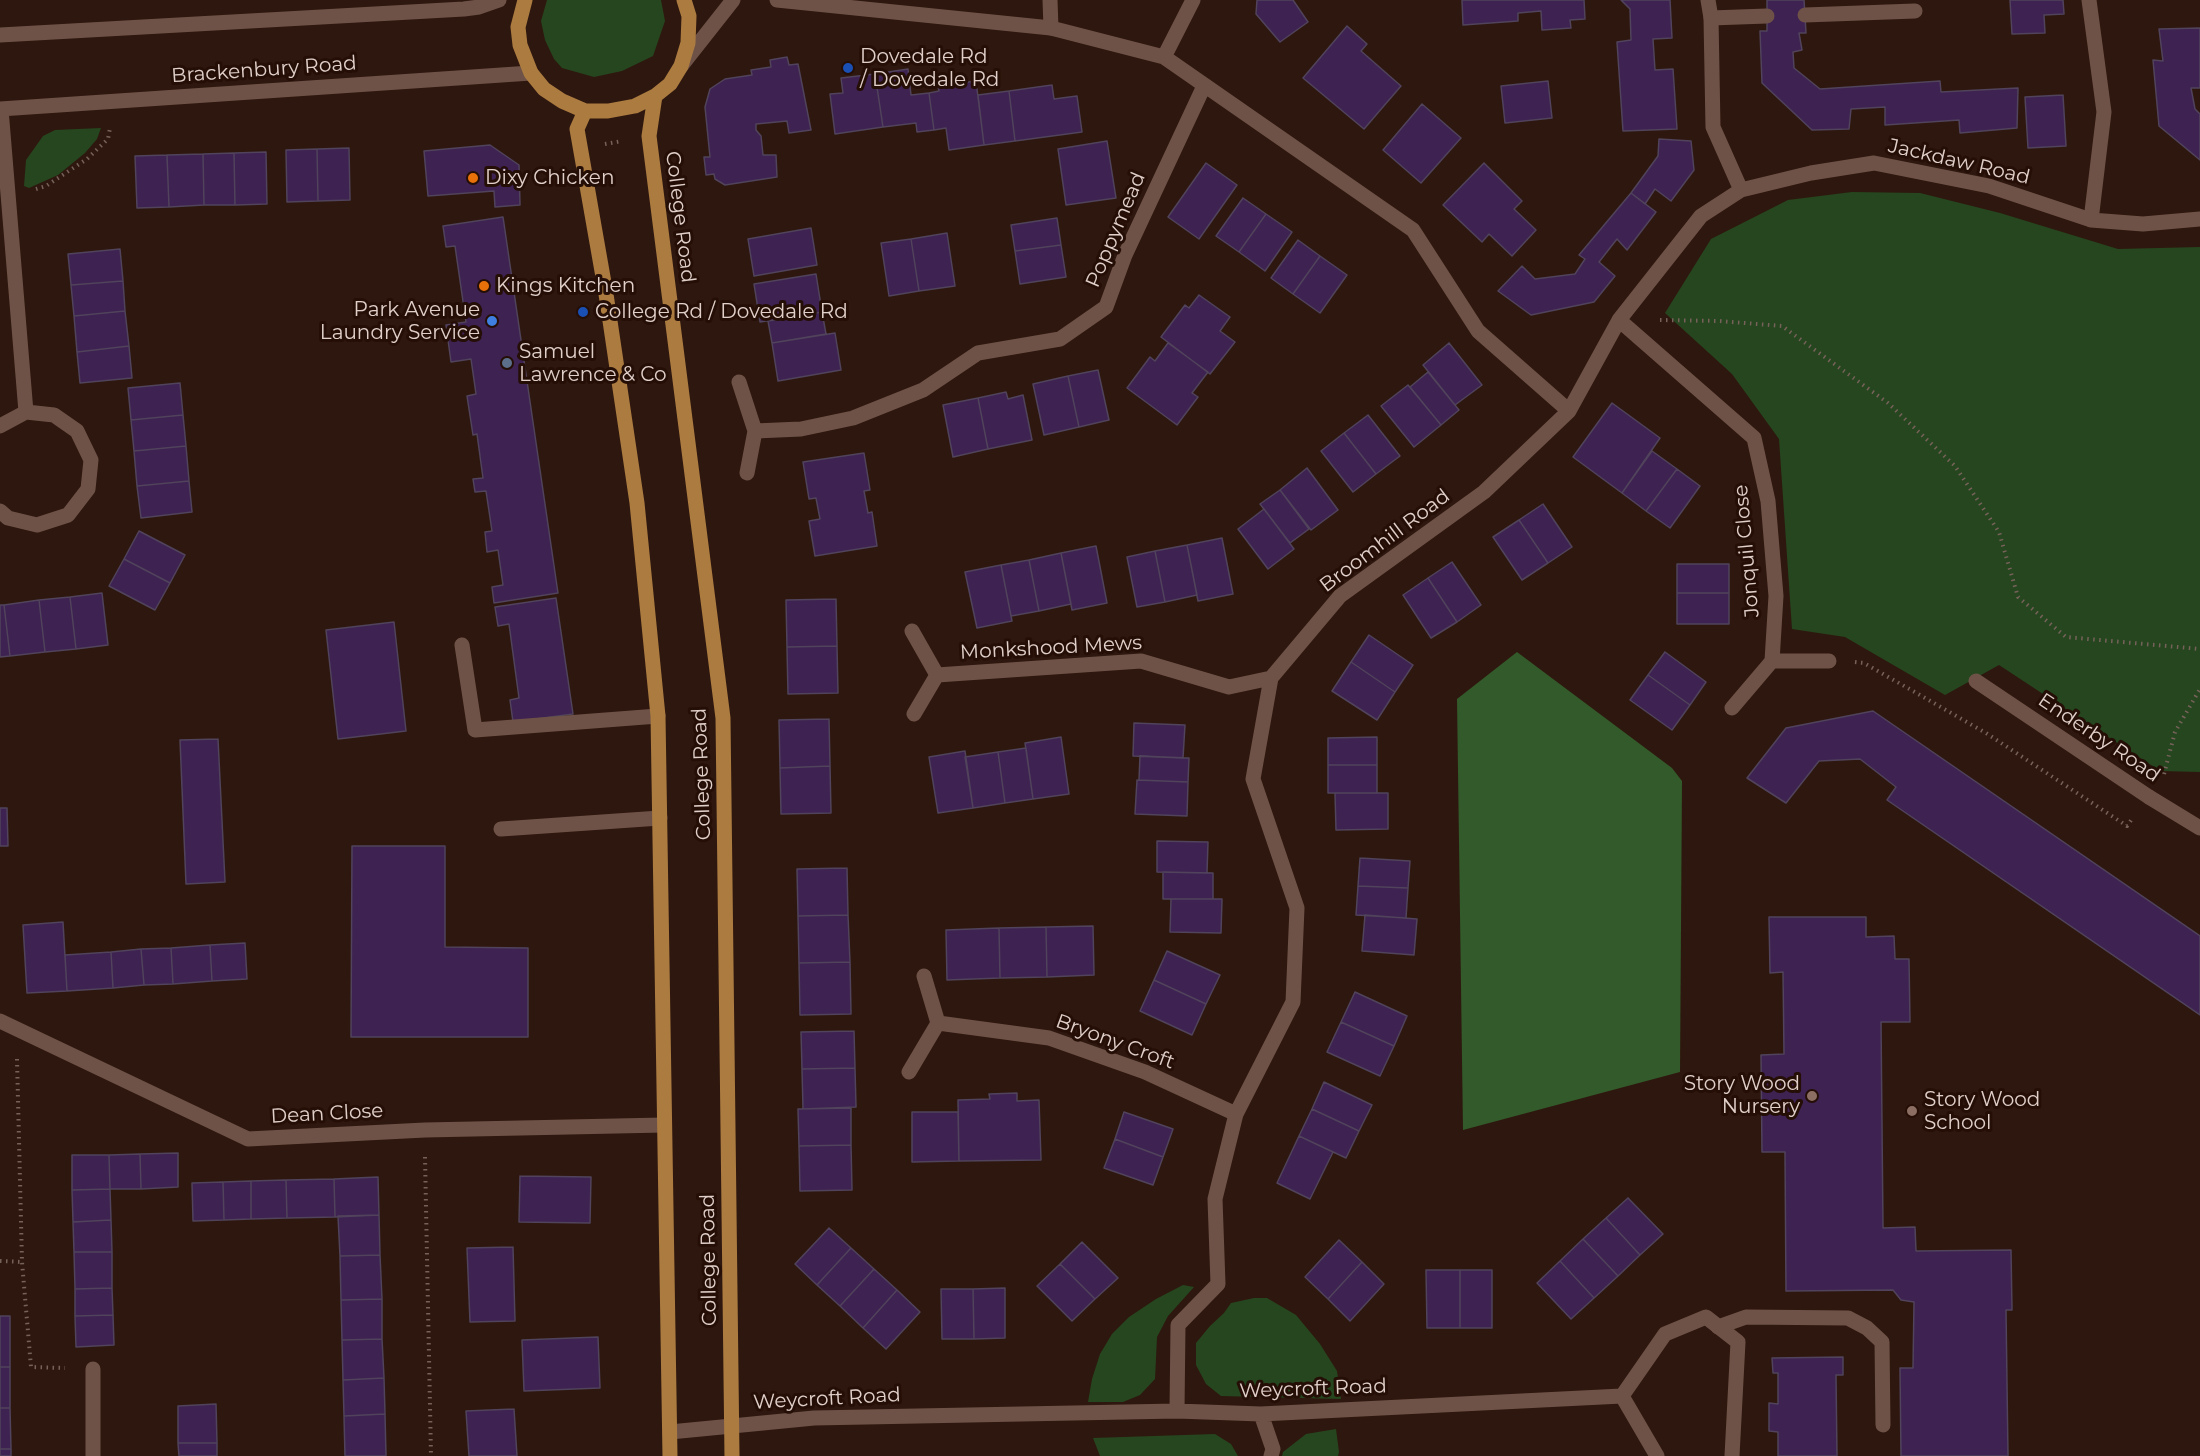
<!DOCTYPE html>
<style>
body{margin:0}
canvas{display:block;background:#2e170e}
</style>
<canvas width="2200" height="1456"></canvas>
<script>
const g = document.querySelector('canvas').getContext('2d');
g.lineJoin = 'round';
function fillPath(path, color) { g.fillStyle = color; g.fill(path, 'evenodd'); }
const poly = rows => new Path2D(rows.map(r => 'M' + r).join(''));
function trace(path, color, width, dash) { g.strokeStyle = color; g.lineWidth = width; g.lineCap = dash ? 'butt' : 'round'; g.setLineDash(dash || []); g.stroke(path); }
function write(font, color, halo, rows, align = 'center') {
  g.font = font + ' Montserrat,sans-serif'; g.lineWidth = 6; g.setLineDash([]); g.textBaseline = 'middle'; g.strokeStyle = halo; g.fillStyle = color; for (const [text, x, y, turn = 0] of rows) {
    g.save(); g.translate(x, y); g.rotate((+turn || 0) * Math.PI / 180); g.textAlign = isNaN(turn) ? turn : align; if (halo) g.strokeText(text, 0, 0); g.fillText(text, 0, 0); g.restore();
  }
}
const green = poly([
 [547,0,661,0,665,21,653,56,622,71,594,77,562,68,554,59,545,40,541,21],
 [101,128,97,139,85,153,58,175,29,188,24,186,26,160,43,136,55,130],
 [1852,192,1920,193,2000,213,2118,249,2200,247,2200,772,2160,771,1999,665,1945,695,1845,637,1792,629,1779,439,1732,374,1665,313,1711,239,1788,200],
 [1183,1285,1194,1287,1168,1316,1157,1337,1155,1379,1140,1395,1123,1402,1088,1402,1092,1379,1100,1354,1112,1334,1129,1317,1156,1299],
 [1254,1298,1267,1298,1296,1315,1320,1344,1337,1371,1341,1399,1221,1396,1206,1384,1196,1365,1196,1343,1210,1326,1224,1313,1231,1303],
 [1336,1429,1339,1452,1338,1456,1282,1456,1283,1452,1306,1434],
 [1215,1434,1231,1444,1238,1456,1100,1456,1093,1438]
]);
const forest = poly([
 [1517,652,1672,768,1682,781,1680,1072,1463,1130,1457,699]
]);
const building = poly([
 [1257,0,1293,0,1308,22,1280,42,1256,14,1257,0],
 [1462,0,1584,0,1585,19,1570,20,1571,28,1542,30,1541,11,1518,13,1518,21,1463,25,1462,0],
 [1621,0,1670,0,1672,38,1653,39,1655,70,1673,69,1677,129,1623,131,1617,42,1631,40,1630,9,1621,0],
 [1767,0,1804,0,1806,33,1799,33,1802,50,1793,52,1794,68,1820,89,1940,81,1941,92,2018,88,2017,128,1960,133,1959,120,1885,125,1885,107,1851,109,1849,129,1812,130,1762,83,1760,31,1767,31,1767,0],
 [2010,0,2063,0,2064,14,2044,15,2045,33,2012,34,2010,0],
 [1347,26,1367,44,1361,51,1401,86,1364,129,1303,78,1347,26],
 [2200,28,2200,88,2191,88,2195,109,2200,114,2200,160,2159,126,2153,60,2163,61,2159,29,2200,28],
 [787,57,789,65,798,64,811,130,789,133,787,121,756,124,756,130,761,136,763,155,776,155,777,177,725,185,715,179,714,174,706,175,704,157,710,157,705,107,710,89,725,79,752,75,751,70,771,67,770,60,787,57],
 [908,69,911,95,929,93,934,130,917,132,916,123,883,127,875,74,908,69],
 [875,74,883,127,835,134,830,94,843,93,841,78,875,74],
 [976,81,984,145,949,150,946,128,934,130,929,93,939,91,938,86,976,81],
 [1548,81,1552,118,1505,123,1501,86,1548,81],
 [1052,85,1054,99,1077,96,1082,132,1015,141,1009,91,1052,85],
 [1009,91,1015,141,984,145,978,95,1009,91],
 [2063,95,2066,146,2028,148,2025,97,2063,95],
 [1422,104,1461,138,1421,183,1383,150,1422,104],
 [1659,139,1691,141,1694,170,1671,201,1655,189,1645,204,1631,193,1658,156,1659,139],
 [1107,141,1116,198,1066,205,1058,149,1107,141],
 [490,145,519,165,520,205,495,207,494,191,428,196,424,151,490,145],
 [349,148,350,200,318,201,317,149,349,148],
 [317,149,318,201,287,202,286,150,317,149],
 [266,152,267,204,235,205,234,153,266,152],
 [234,153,235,205,204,205,203,154,234,153],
 [203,154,204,205,169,207,167,155,203,154],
 [167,155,169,207,137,208,135,156,167,155],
 [1206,163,1237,185,1199,239,1168,217,1206,163],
 [1484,163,1522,201,1514,209,1536,230,1512,256,1489,234,1482,242,1443,205,1484,163],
 [1631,193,1656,212,1627,250,1617,239,1599,262,1615,276,1594,302,1531,315,1498,291,1522,266,1535,279,1575,274,1585,259,1579,255,1631,193],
 [1243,198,1266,214,1239,252,1216,236,1243,198],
 [1266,214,1292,232,1265,271,1239,252,1266,214],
 [503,217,558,593,494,603,492,587,503,585,498,550,487,552,485,532,492,531,486,491,475,492,473,479,483,478,477,434,473,435,467,396,476,394,471,359,451,362,446,325,466,322,455,246,446,247,443,226,503,217],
 [1057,218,1061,245,1015,251,1011,225,1057,218],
 [811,228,817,265,754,276,748,239,811,228],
 [947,233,955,286,919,291,911,239,947,233],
 [911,239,919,291,889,296,881,243,911,239],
 [1298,240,1320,256,1293,294,1271,278,1298,240],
 [1061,245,1066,277,1020,284,1015,251,1061,245],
 [120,249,123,281,71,285,68,254,120,249],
 [1320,256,1347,275,1320,313,1293,294,1320,256],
 [816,274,822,312,760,322,754,284,816,274],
 [123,281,125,311,74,316,71,285,123,281],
 [1199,295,1230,317,1220,331,1235,342,1210,374,1161,337,1185,305,1189,308,1199,295],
 [125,311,129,346,77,352,74,316,125,311],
 [822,312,826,334,772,343,768,321,822,312],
 [835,333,841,370,778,381,772,343,835,333],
 [1168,343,1208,372,1192,393,1198,397,1177,425,1127,388,1150,357,1155,361,1168,343],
 [1449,343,1482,385,1455,405,1423,365,1449,343],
 [129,346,132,378,80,383,77,352,129,346],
 [1098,370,1109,420,1079,427,1068,376,1098,370],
 [1428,372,1459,410,1441,425,1410,387,1428,372],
 [1068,376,1079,427,1044,435,1033,384,1068,376],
 [180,383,183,415,131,420,128,388,180,383],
 [1408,385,1441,425,1414,447,1381,406,1408,385],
 [1006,392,1008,399,1023,395,1032,440,988,449,978,398,1006,392],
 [978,398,988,449,953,457,943,405,978,398],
 [1612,403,1660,438,1622,493,1573,457,1612,403],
 [183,415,186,446,134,451,131,420,183,415],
 [1368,415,1400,456,1376,474,1344,433,1368,415],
 [1344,433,1376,474,1353,492,1321,451,1344,433],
 [186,446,189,481,137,486,134,451,186,446],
 [1652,451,1677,469,1646,511,1622,493,1652,451],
 [864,453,870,490,864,491,868,513,872,512,877,546,815,556,809,521,820,519,816,498,809,499,803,462,864,453],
 [1307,468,1338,510,1311,530,1280,490,1307,468],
 [1677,469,1700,486,1670,528,1646,511,1677,469],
 [189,481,192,512,141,518,137,486,189,481],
 [1280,490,1309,529,1290,543,1260,504,1280,490],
 [1543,504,1572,547,1548,563,1519,520,1543,504],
 [1264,509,1294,549,1268,569,1238,529,1264,509],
 [1519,520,1548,563,1522,580,1493,537,1519,520],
 [139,531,185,555,170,583,124,559,139,531],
 [1222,538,1233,594,1198,601,1187,545,1222,538],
 [1187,545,1197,595,1165,602,1155,551,1187,545],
 [1096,546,1107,603,1072,610,1061,553,1096,546],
 [1155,551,1165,602,1137,607,1127,557,1155,551],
 [1061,553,1071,604,1039,611,1029,560,1061,553],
 [124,559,170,583,155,610,109,586,124,559],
 [1029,560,1039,611,1011,616,1001,565,1029,560],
 [1452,562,1481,605,1457,622,1428,578,1452,562],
 [1677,564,1729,564,1729,593,1677,593,1677,564],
 [1001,565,1012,621,977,628,965,572,1001,565],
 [1428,578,1457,622,1431,638,1403,595,1428,578],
 [102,593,108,645,76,649,70,597,102,593],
 [1677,593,1729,593,1729,624,1677,624,1677,593],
 [70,597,76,649,45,652,39,600,70,597],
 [556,598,573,714,513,722,510,700,519,698,509,624,498,626,495,607,556,598],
 [836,599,837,646,787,647,786,600,836,599],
 [39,600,45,652,10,656,4,605,39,600],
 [0,605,4,605,10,656,0,657,0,605],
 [394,622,406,731,338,739,326,630,394,622],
 [1369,635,1413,665,1395,692,1351,662,1369,635],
 [837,646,838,693,788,694,787,647,837,646],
 [1665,652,1706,682,1690,705,1648,675,1665,652],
 [1351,662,1395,692,1377,720,1332,691,1351,662],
 [1648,675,1690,705,1672,730,1630,700,1648,675],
 [1873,711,2200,936,2200,1015,1887,800,1896,787,1860,759,1819,761,1786,803,1747,778,1786,728,1873,711],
 [829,719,830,766,780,768,779,720,829,719],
 [1134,723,1185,725,1183,758,1133,756,1134,723],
 [1061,737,1069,794,1033,799,1025,743,1061,737],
 [1377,737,1377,765,1328,765,1328,738,1377,737],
 [218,739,225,882,186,884,180,740,218,739],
 [1026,748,1033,799,1005,803,998,752,1026,748],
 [965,751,973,808,938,813,929,757,965,751],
 [998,752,1005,803,973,808,965,757,998,752],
 [1140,756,1189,758,1188,782,1139,780,1140,756],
 [1328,765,1377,765,1377,793,1328,793,1328,765],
 [830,766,831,813,781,814,780,768,830,766],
 [1137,780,1188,782,1187,816,1135,814,1137,780],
 [1335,793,1388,793,1388,829,1336,830,1335,793],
 [0,808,7,808,8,846,0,846,0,808],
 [1157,841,1208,842,1207,873,1157,872,1157,841],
 [352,846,445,846,445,947,528,948,528,1037,351,1037,352,846],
 [1360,858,1410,861,1408,888,1358,886,1360,858],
 [847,868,848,915,798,916,797,869,847,868],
 [1163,872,1213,873,1213,899,1163,899,1163,872],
 [1358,886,1408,888,1406,918,1356,915,1358,886],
 [1171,899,1222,899,1221,933,1170,932,1171,899],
 [848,915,850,962,799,963,798,916,848,915],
 [1365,915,1417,919,1414,955,1362,951,1365,915],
 [1769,917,1866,917,1866,937,1894,936,1895,959,1909,959,1910,1022,1881,1022,1883,1228,1915,1227,1916,1251,2011,1250,2012,1310,2006,1310,2008,1456,1901,1456,1900,1368,1913,1368,1914,1302,1901,1300,1893,1290,1786,1291,1785,1152,1762,1152,1761,1055,1784,1054,1783,972,1770,973,1769,917],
 [63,922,67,991,27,993,23,925,63,922],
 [1093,926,1094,975,1047,977,1046,927,1093,926],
 [1046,927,1047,977,1000,978,999,928,1046,927],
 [999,928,1000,978,947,980,946,930,999,928],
 [245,943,247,979,212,981,210,945,245,943],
 [210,945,212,981,173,984,171,948,210,945],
 [171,948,173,984,144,985,141,949,171,948],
 [141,949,144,985,113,988,111,952,141,949],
 [1167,951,1220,975,1206,1004,1154,980,1167,951],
 [111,952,113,988,67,991,65,955,111,952],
 [850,962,851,1014,800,1015,799,963,850,962],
 [1154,980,1206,1004,1192,1035,1140,1011,1154,980],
 [1355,992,1407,1016,1394,1046,1341,1022,1355,992],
 [1341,1022,1394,1046,1380,1076,1327,1052,1341,1022],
 [854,1031,855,1068,802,1069,801,1032,854,1031],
 [855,1068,856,1107,803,1109,802,1069,855,1068],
 [1324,1082,1372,1105,1359,1131,1312,1109,1324,1082],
 [1017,1093,1017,1101,1039,1100,1041,1160,959,1161,958,1100,990,1099,989,1094,1017,1093],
 [851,1108,851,1145,799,1146,798,1109,851,1108],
 [1312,1109,1359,1131,1346,1158,1299,1136,1312,1109],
 [912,1112,958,1112,959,1161,912,1162,912,1112],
 [1124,1112,1173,1129,1163,1157,1115,1139,1124,1112],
 [1299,1136,1333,1152,1310,1199,1277,1183,1299,1136],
 [1115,1139,1163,1157,1153,1185,1104,1168,1115,1139],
 [851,1145,852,1190,800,1191,799,1146,851,1145],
 [178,1153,178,1187,141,1189,140,1154,178,1153],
 [140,1154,141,1189,110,1189,109,1155,140,1154],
 [72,1155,109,1155,110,1189,72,1190,72,1155],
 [520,1176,591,1177,590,1223,519,1222,520,1176],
 [378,1177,379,1215,335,1217,334,1179,378,1177],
 [334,1179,335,1217,287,1218,286,1180,334,1179],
 [286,1180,287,1218,251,1219,251,1181,286,1180],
 [251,1181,251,1219,224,1220,223,1182,251,1181],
 [223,1182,224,1220,193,1221,192,1183,223,1182],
 [110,1189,111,1220,73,1222,72,1190,110,1189],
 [1628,1198,1663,1234,1640,1255,1606,1218,1628,1198],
 [379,1215,380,1255,340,1256,338,1216,379,1215],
 [1606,1218,1640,1255,1618,1276,1583,1239,1606,1218],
 [111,1220,112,1252,74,1252,73,1222,111,1220],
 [829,1228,851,1248,817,1285,795,1264,829,1228],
 [1583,1239,1618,1276,1594,1298,1560,1261,1583,1239],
 [1339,1240,1362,1262,1328,1299,1305,1277,1339,1240],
 [1082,1242,1118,1278,1095,1299,1060,1264,1082,1242],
 [513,1247,515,1321,470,1322,467,1248,513,1247],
 [851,1248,874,1269,840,1306,817,1285,851,1248],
 [74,1252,112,1252,112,1288,75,1289,74,1252],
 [380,1255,382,1299,341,1300,340,1256,380,1255],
 [1560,1261,1594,1298,1571,1319,1537,1283,1560,1261],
 [1362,1262,1384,1284,1350,1321,1328,1299,1362,1262],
 [1060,1264,1095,1299,1072,1321,1037,1286,1060,1264],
 [874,1269,897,1290,863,1328,840,1306,874,1269],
 [1426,1270,1460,1270,1460,1328,1427,1328,1426,1270],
 [1460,1270,1492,1270,1492,1328,1460,1328,1460,1270],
 [112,1288,113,1315,75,1316,75,1289,112,1288],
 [1005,1288,1005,1338,974,1339,973,1289,1005,1288],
 [941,1289,973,1289,974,1339,942,1339,941,1289],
 [897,1290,920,1312,886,1349,863,1328,897,1290],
 [382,1299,382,1339,342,1340,341,1300,382,1299],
 [113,1315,114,1345,76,1347,75,1316,113,1315],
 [0,1316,10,1316,10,1367,0,1367,0,1316],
 [598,1337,600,1388,524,1391,522,1340,598,1337],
 [382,1339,384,1378,343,1380,342,1340,382,1339],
 [1843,1357,1843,1375,1836,1375,1837,1456,1778,1456,1778,1432,1769,1431,1769,1403,1778,1404,1778,1373,1773,1373,1772,1358,1843,1357],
 [0,1367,10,1367,10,1408,0,1408,0,1367],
 [384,1378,385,1414,344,1416,343,1380,384,1378],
 [216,1404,217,1443,178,1443,178,1406,216,1404],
 [0,1408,10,1408,11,1449,0,1449,0,1408],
 [514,1409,517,1456,469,1456,466,1411,514,1409],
 [385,1414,386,1456,345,1456,344,1416,385,1414],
 [178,1443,217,1443,217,1456,179,1456,178,1443],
 [0,1449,11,1449,11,1456,0,1456,0,1449]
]);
const path = poly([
 [605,144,622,141],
 [36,189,46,186,87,159,108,139,110,128],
 [1660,320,1719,321,1782,326,1888,403,1955,466,1999,532,2018,597,2066,637,2200,649],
 [1855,662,1864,663,1986,733,2127,826,2132,819],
 [2164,774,2175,732,2200,689],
 [17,1059,22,1262,31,1367,65,1368],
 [425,1157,431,1456],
 [0,1261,22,1262]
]);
const lane = poly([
 [1050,0,1051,28],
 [1805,15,1915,11],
 [1711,18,1767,16],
 [462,645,475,730,658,716],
 [1976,681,2149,797],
 [501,829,660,818],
 [1718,1327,1746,1317,1848,1318,1867,1328,1882,1342,1883,1425],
 [670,1432,732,1426]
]);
const street = poly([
 [777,0,1051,28,1164,57,1413,230,1478,331,1569,411],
 [1708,0,1711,18,1713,127,1741,190],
 [2089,0,2104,112,2091,220],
 [0,35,464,9,479,7,499,0],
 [1164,57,1193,0],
 [681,66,733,0],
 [0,109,531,73],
 [1,109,26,412],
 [1619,320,1754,438,1768,501,1776,596,1772,661,1732,708],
 [739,382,755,431],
 [0,426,26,412,54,415,77,431,91,460,88,489,68,515,37,525,8,518,0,511],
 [747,473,755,431,801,429,853,418,923,390,978,353,1060,339,1106,307,1125,255,1204,86],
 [912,631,937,675],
 [1772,661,1829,661],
 [914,714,937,675,1141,661,1229,687,1271,678],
 [2149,797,2200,828],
 [924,976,938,1023],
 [0,1021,248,1139,425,1130,664,1125],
 [909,1072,938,1023,1049,1038,1145,1072,1236,1114],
 [1622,1396,1657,1456],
 [1177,1411,1178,1325,1218,1284,1215,1199,1236,1114,1293,1002,1297,908,1253,779,1271,678,1340,596,1484,492,1569,411,1619,320,1701,216,1741,190,1811,173,1874,163,1989,186,2091,220,2143,224,2200,219],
 [1261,1414,1273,1449,1271,1456],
 [732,1426,814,1418,1177,1411,1261,1414,1622,1396,1665,1334,1706,1317,1738,1342,1732,1456],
 [93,1456,93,1369]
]);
const primary = poly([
 [525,0,518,27,520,45,531,73,544,89,562,101,585,111,608,111,635,106,655,96,670,84,681,66,688,43,689,16,684,0],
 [655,96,649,136,723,718,732,1456],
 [585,111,577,129,606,294,637,503,658,716,670,1456]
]);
const markers = [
 [848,68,6,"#1a4fb4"],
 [473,178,6,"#e8710a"],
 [484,286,6,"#e8710a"],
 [583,312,6,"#1a4fb4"],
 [492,321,6,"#3f7fe0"],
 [507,363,6,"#5c6f8a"],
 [1812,1096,6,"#8d6e63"],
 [1912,1111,6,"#8d6e63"]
];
const poiNames = [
 ["Dovedale Rd",860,57],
 ["/ Dovedale Rd",860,80],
 ["Dixy Chicken",485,178],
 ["Kings Kitchen",496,286],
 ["Park Avenue",480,310,"right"],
 ["Laundry Service",480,333,"right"],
 ["College Rd / Dovedale Rd",595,312],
 ["Samuel",519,352],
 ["Lawrence & Co",519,375],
 ["Story Wood",1800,1084,"right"],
 ["Nursery",1800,1107,"right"],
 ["Story Wood",1924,1100],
 ["School",1924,1123]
];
const streetNames = [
 ["Brackenbury Road",264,70,-4],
 ["Jackdaw Road",1959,162,13],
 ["College Road",680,217,83],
 ["Poppymead",1116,230,-67],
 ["Broomhill Road",1385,541,-37],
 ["Jonquil Close",1747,551,-95],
 ["Monkshood Mews",1051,648,-3],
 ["Enderby Road",2099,738,34],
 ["College Road",702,774,-92],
 ["Bryony Croft",1115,1042,20],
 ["Dean Close",327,1114,-3],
 ["College Road",709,1260,-91],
 ["Weycroft Road",1313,1389,-2],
 ["Weycroft Road",827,1399,-3]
];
fillPath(green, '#25461e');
fillPath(forest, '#325a2a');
fillPath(building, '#3e2252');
trace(building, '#50435b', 1.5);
trace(path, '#76625a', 4, [1.5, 4.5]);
trace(lane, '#6e5247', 15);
trace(street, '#6e5247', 15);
trace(primary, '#ab7b40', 15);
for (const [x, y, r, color] of markers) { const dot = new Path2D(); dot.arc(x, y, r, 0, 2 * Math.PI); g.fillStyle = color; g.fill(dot); trace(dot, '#240e06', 2); }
write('20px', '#e1d0ca', '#240e06', poiNames, 'left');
write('20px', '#e1d0ca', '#240e06', streetNames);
</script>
